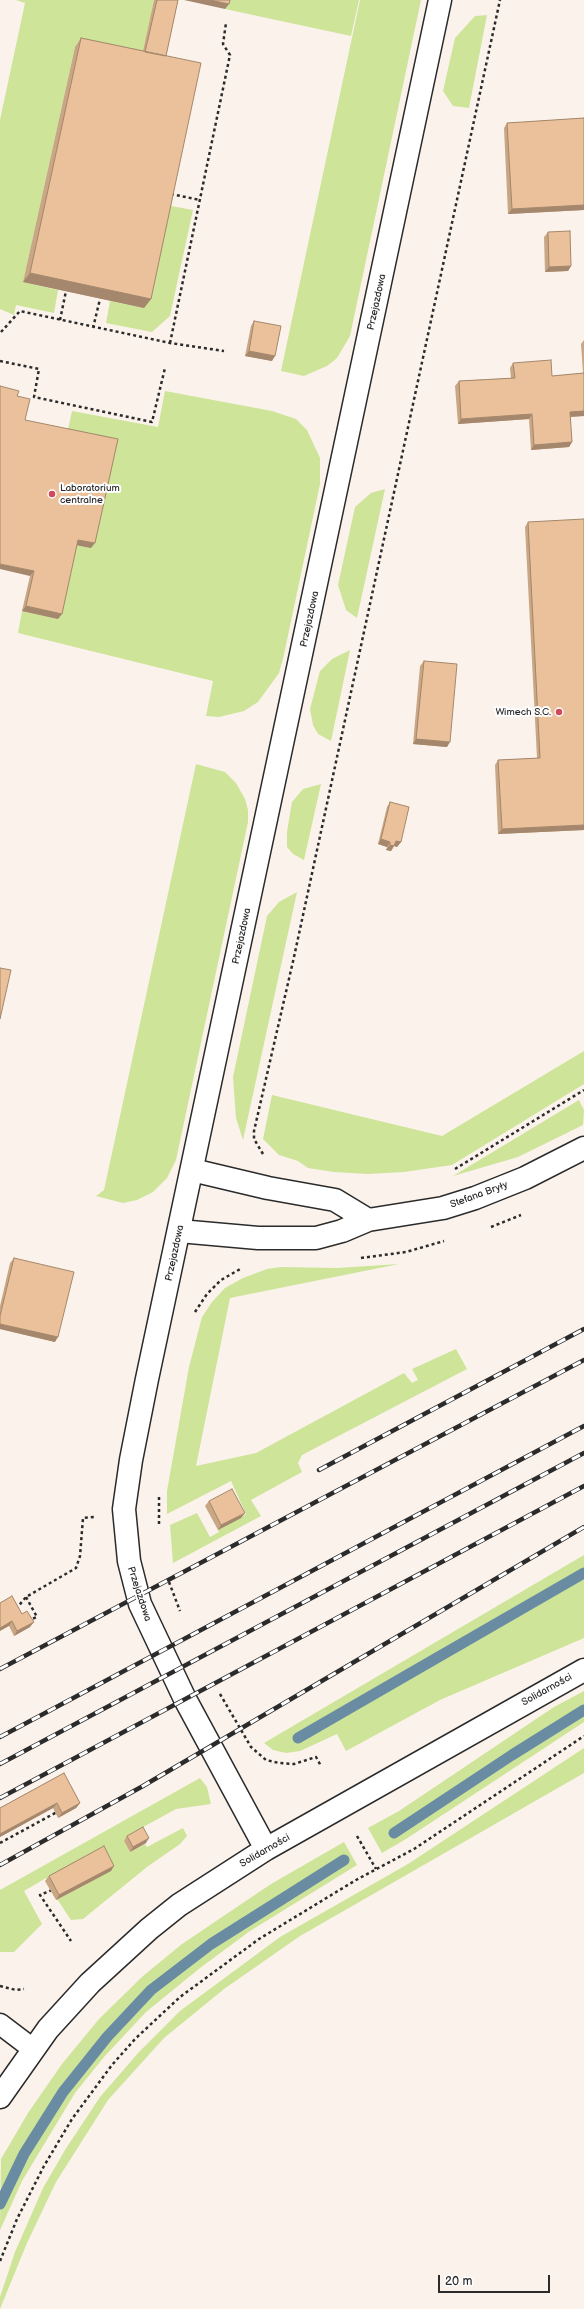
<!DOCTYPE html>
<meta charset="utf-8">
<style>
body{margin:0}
#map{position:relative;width:584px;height:2309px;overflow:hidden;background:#fbf3eb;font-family:"Balsamiq Sans",sans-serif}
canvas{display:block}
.scale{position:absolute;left:438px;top:2275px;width:112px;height:18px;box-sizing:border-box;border:2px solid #2b2b2b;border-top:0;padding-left:5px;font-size:12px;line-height:14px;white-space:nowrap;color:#2b2b2b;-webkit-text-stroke:3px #fff;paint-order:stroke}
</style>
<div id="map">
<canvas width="584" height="2309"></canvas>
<div class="scale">20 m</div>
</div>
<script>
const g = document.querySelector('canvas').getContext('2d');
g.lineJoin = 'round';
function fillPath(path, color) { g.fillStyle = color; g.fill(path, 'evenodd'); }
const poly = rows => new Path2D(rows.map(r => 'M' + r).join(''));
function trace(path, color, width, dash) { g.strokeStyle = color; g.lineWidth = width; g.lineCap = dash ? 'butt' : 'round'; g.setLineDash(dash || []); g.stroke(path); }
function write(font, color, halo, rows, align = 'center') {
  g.font = font + ' "Balsamiq Sans",sans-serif'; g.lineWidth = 4; g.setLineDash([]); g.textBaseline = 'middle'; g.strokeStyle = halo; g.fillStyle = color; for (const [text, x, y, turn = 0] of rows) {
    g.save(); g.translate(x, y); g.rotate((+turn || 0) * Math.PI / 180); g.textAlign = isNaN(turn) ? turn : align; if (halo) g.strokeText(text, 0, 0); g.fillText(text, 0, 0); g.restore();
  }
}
const green = poly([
 [16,0,154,0,141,61,75,47,23,282,58,290,54,313,16,305,14,315,0,309,0,120,25,3],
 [227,0,359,0,351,36,225,9],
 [360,0,421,0,350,336,337,358,327,366,304,376,281,371],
 [487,15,469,108,453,106,443,91,455,38,475,16],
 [166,205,193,210,170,316,152,332,106,323,110,301,144,308],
 [165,391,272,411,296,419,307,430,320,458,320,484,283,659,279,673,258,702,244,711,219,717,206,716,213,681,18,633,22,611,58,619,75,545,91,548,114,444,67,434,72,411,158,427],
 [385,489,357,618,346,610,338,585,355,507,371,493],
 [350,650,331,741,318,734,313,725,310,709,320,671,332,659],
 [196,764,225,772,236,783,245,799,248,810,248,822,176,1160,167,1178,153,1192,137,1200,123,1203,96,1196,104,1190],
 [321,784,304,860,293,854,287,847,287,832,292,802,303,789],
 [297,892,243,1140,236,1118,233,1077,267,916,279,902],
 [584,1051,584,1084,452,1165,404,1172,368,1174,334,1172,308,1168,298,1161,279,1155,263,1139,272,1095,442,1136],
 [579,1100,584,1110,583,1125,518,1157,453,1176],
 [399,1264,230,1298,196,1466,256,1453,404,1373,412,1383,418,1380,412,1369,456,1349,467,1369,302,1455,298,1463,302,1472,251,1500,261,1516,173,1563,170,1525,197,1513,210,1537,219,1532,218,1530,246,1514,231,1481,167,1514,167,1491,189,1367,202,1317,212,1302,225,1288,243,1278,267,1269,281,1267,337,1268],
 [584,1555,584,1638,440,1700,346,1751,337,1734,300,1751,286,1753,273,1750,264,1743],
 [584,1691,584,1722,406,1839,382,1853,368,1828,399,1811,554,1707],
 [584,1748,584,1773,300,1936,224,1989,164,2038,108,2100,56,2182,27,2243,0,2309,0,2297,15,2252,43,2188,65,2150,100,2097,139,2052,180,2011,280,1937,408,1864],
 [200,1778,207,1787,211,1804,176,1809,134,1832,124,1841,130,1852,145,1844,147,1847,183,1828,187,1836,180,1844,147,1867,83,1919,71,1920,57,1899,110,1871,47,1880,46,1878,24,1891,42,1924,14,1952,0,1952,0,1890],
 [344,1842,357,1865,250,1931,200,1968,146,2012,104,2057,75,2093,22,2181,0,2230,1,2159,28,2113,62,2064,99,2019,143,1976,182,1944,271,1884]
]);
const stream = poly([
 [298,1738,584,1573],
 [394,1833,512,1755,584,1710],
 [0,2204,24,2154,63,2092,107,2037,151,1990,211,1944,344,1860]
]);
const path = poly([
 [171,194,200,200],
 [60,320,66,291],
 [93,328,100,299],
 [1,332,20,311,170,343,224,351],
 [170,343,230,55,223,44,226,23],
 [0,361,39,369,34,397,152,422,165,368],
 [263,1154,254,1139,254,1131,294,957,500,0],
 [455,1169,584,1090],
 [491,1227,521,1215],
 [361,1258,406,1252,444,1241],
 [195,1312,207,1294,221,1280,242,1268],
 [159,1524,159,1497],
 [169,1582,180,1611],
 [26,1597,37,1617,29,1620],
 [16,1609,26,1597,76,1568,80,1556,83,1518,94,1517],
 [220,1694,251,1747,266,1760,279,1763,294,1764,316,1757,321,1766],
 [357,1836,376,1869],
 [0,1843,57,1812],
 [52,1890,40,1895,71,1941],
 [0,1986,16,1990,24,1989],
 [0,2261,17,2219,44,2166,72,2119,112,2065,135,2039,180,1997,259,1939,356,1880,414,1849,584,1736]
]);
const lane = poly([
 [0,2024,33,2049]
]);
const street = poly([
 [192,1170,268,1188,335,1200,368,1220],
 [179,1231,258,1238,316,1238,342,1231,368,1220,443,1208,475,1198,525,1178,584,1148]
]);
const secondary = poly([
 [266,1849,185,1699,140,1604,129,1561,124,1509,131,1460,147,1379,440,0],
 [0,2097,48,2029,90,1983,149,1929,179,1905,266,1849,584,1670]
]);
const rail = poly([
 [319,1470,584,1329],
 [0,1669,584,1360],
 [0,1737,584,1426],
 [0,1764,584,1453],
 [0,1798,584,1486],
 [0,1865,143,1786,584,1527]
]);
const wall = poly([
 [154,0,178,0,166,56,151,299,144,308,23,282,75,47,81,38,143,51],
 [584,118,584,210,508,214,504,128,507,123],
 [548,232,571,266,568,271,545,272,544,237],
 [254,321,272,361,245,356,251,326],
 [584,340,584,416,570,417,572,442,569,447,531,450,529,419,458,424,455,386,459,381,511,378,510,368,513,363,552,376,583,373,581,344],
 [17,396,25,420,91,548,77,545,58,619,22,611,30,576],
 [528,522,584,830,498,834,495,765,498,760,537,758,525,527],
 [424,661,447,747,413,744,420,666],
 [390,802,401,842,397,847,394,846,391,851,386,850,387,847,378,844,387,807],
 [14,1258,55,1342,0,1329,0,1306,10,1263],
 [209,1501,241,1518,218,1530,205,1506],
 [0,1603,22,1614,30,1627,14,1636,9,1626],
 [64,1773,80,1803,76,1808,58,1818,53,1808,0,1837,0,1808],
 [127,1836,146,1843,130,1852,124,1841],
 [111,1871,56,1900,45,1881,49,1876]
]);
const shadedWall = poly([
 [184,0,210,0,229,4,225,9],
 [584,205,584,210,508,214,512,209],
 [571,266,568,271,545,272,549,267],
 [30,273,151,299,144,308,23,282],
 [249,351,275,356,272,361,245,356],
 [584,411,584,416,567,417,570,412],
 [532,414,529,419,458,424,461,419],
 [572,442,569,447,531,450,534,445],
 [78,540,95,543,91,548,75,545],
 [0,564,34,571,30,576,0,569],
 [26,606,62,614,58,619,22,611],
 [416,739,450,742,447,747,413,744],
 [584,825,584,830,498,834,502,829],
 [381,839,390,842,387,847,378,844],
 [396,841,401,842,397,847,394,846,391,851,386,850,390,845],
 [0,1324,58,1337,55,1342,0,1329],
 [245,1513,241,1518,218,1530,221,1525],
 [12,1621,9,1626,0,1631,0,1628],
 [34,1622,30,1627,14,1636,17,1631],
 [57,1803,53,1808,0,1837,0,1834],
 [80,1803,76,1808,58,1818,62,1813],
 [149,1838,146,1843,130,1852,133,1847],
 [114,1866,111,1871,56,1900,59,1895]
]);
const building = poly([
 [157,0,178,0,166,56,145,52,157,0],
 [210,0,230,0,229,4,210,0],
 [81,38,201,63,151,299,30,273,81,38],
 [584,118,584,205,512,209,507,123,584,118],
 [570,231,571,266,549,267,548,232,570,231],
 [254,321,281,326,275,356,249,351,254,321],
 [551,360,552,376,584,373,584,411,570,412,572,442,534,445,532,414,461,419,459,381,515,378,513,363,551,360],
 [0,386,19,391,17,396,30,399,25,420,118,439,95,543,78,540,62,614,26,606,34,571,0,564,0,386],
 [584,519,584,825,502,829,498,760,540,758,528,522,584,519],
 [424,661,457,664,450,742,416,739,424,661],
 [390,802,409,807,401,842,396,841,394,846,390,845,390,842,381,839,390,802],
 [0,968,11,970,0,1019,0,968],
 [14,1258,74,1272,58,1337,0,1324,0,1316,14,1258],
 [232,1489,245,1513,221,1525,209,1501,232,1489],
 [12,1596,22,1614,27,1611,34,1622,17,1631,12,1621,0,1628,0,1603,12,1596],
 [64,1773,80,1803,62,1813,57,1803,0,1834,0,1808,64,1773],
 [143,1827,149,1838,133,1847,127,1836,143,1827],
 [104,1846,114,1866,59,1895,49,1876,104,1846]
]);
const markers = [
 [52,494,4,"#d1495b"],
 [559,712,4,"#d1495b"]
];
const streetNames = [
 ["Przejazdowa",377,302,-78],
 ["Przejazdowa",310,619,-78],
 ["Przejazdowa",242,936,-78],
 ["Stefana Bryły",479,1195,-20],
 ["Przejazdowa",175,1253,-78],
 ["Przejazdowa",139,1594,72],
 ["Solidarności",547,1690,-29],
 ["Solidarności",265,1851,-30]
];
const poiNames = [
 ["Laboratorium",60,488],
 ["centralne",60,500],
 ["Wimech S.C.",551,712,"right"]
];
fillPath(green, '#cde499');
trace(stream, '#6a8ca3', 11);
trace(lane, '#2b2b2b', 23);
trace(street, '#2b2b2b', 25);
trace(secondary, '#2b2b2b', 25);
trace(path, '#2b2b2b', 2.5, [3, 3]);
trace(lane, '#fff', 20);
trace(street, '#fff', 22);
trace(secondary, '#fff', 22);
trace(rail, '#2b2b2b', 4.5);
trace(rail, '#fff', 3, [9]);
fillPath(wall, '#c9a684');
fillPath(shadedWall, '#a4876c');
fillPath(building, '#eac19a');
trace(building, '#a4876c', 1);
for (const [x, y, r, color] of markers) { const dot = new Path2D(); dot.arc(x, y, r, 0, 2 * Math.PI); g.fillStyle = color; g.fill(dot); trace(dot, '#fff', 1.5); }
write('10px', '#2b2b2b', '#fff', streetNames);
write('10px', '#2b2b2b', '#fff', poiNames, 'left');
</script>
